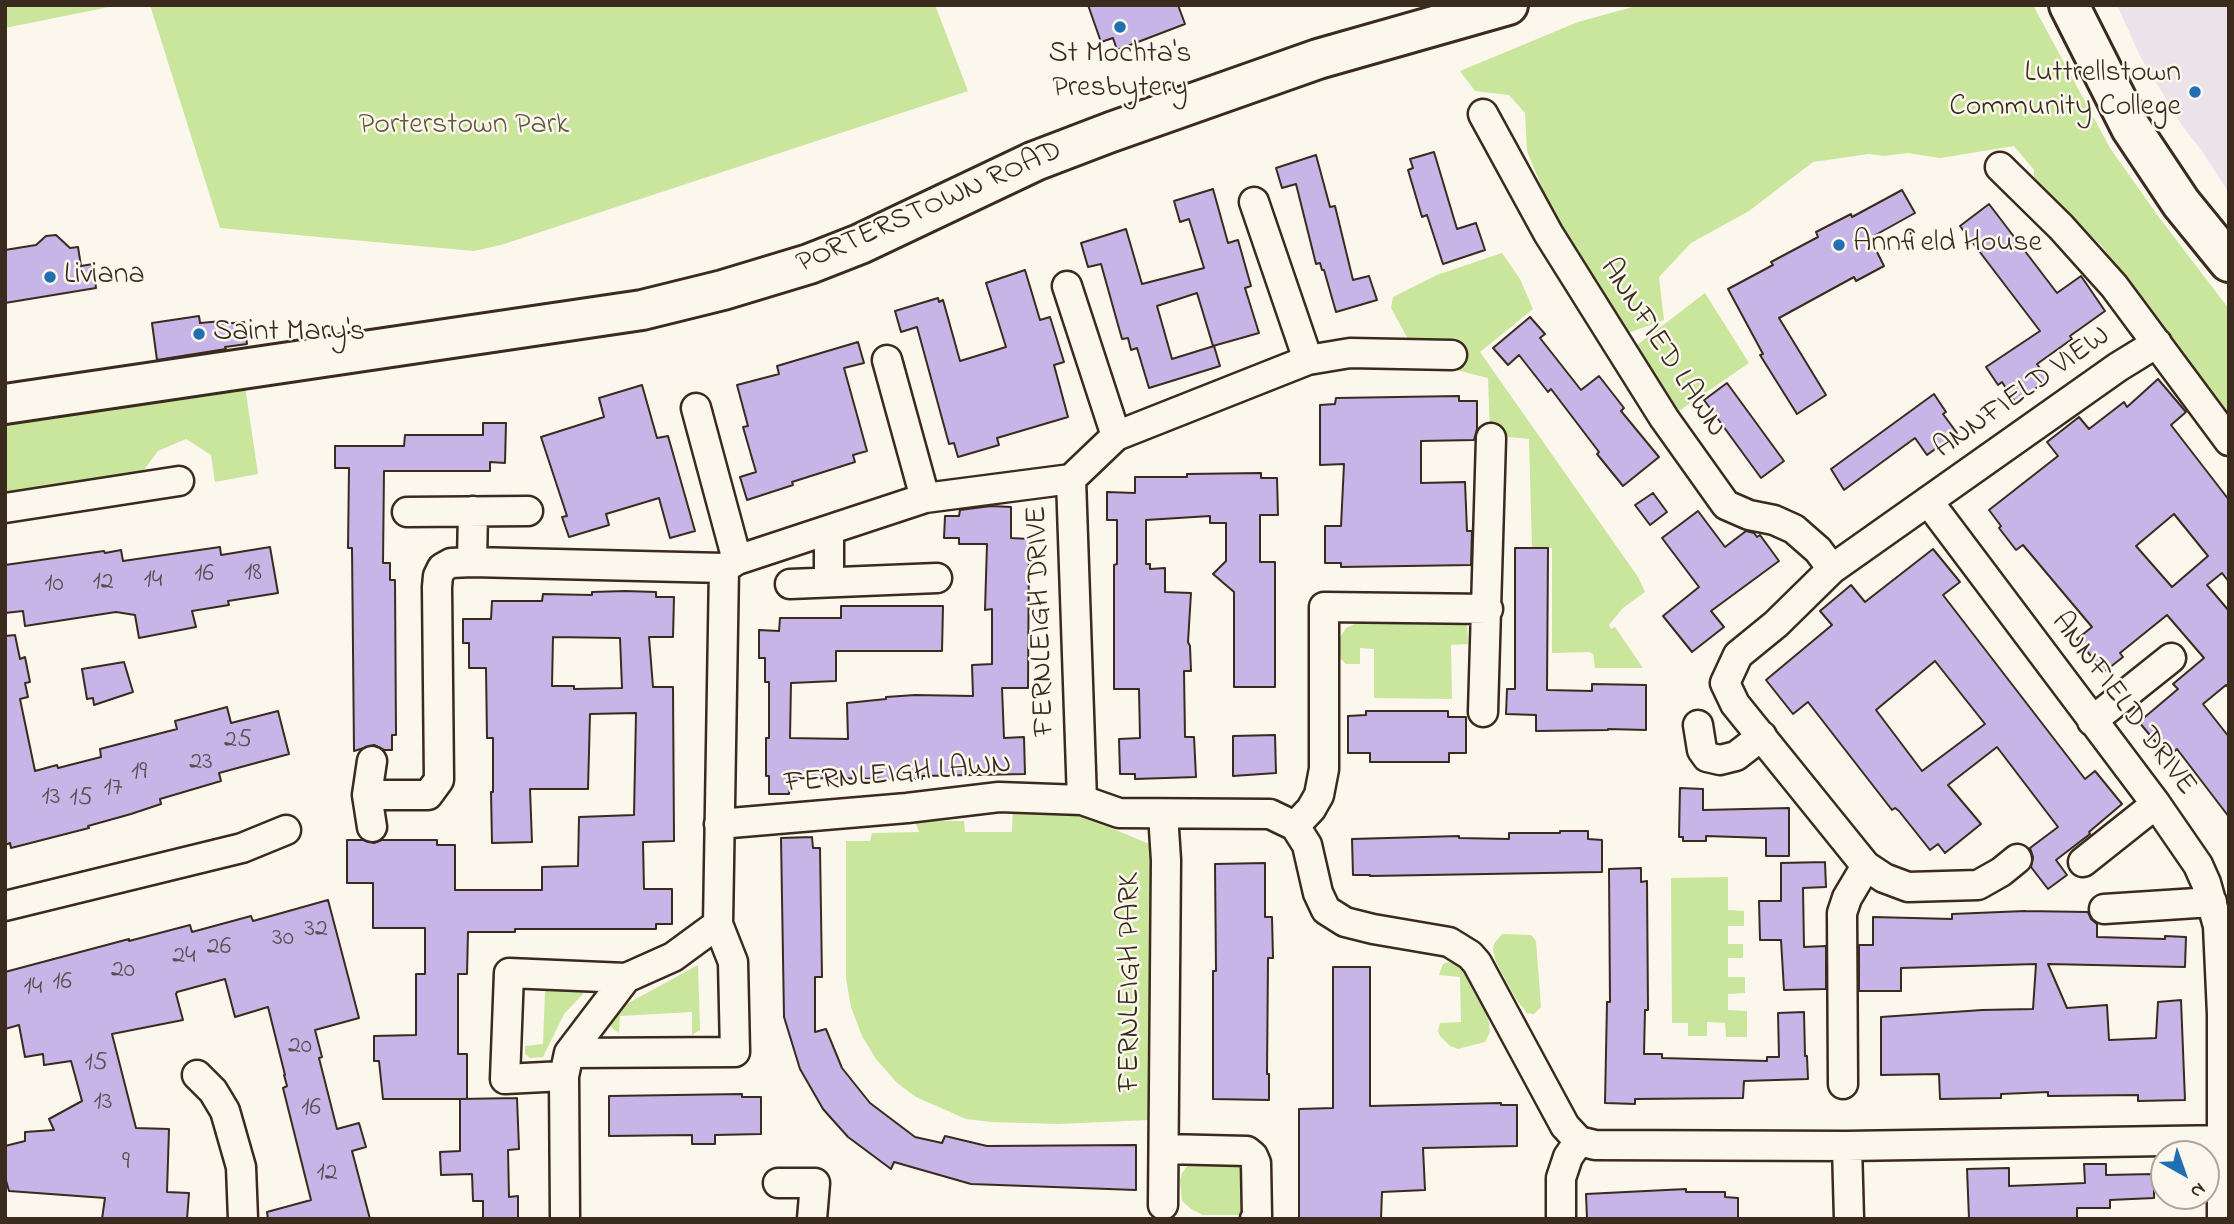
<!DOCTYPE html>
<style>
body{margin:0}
#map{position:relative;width:2234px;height:1224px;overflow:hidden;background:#fbf7ec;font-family:"Indie Flower",sans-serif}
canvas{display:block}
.frame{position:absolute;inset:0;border:7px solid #3b2a1e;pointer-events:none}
.north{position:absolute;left:2150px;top:1140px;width:70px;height:70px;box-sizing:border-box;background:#fbf7ec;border:2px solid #aea59a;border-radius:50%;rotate:140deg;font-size:19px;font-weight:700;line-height:28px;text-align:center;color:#3b2a1e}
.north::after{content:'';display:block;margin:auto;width:24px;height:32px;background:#1f6fb2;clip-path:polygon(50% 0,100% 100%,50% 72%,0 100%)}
</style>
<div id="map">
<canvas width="2234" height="1224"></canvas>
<div class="frame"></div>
<div class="north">N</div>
</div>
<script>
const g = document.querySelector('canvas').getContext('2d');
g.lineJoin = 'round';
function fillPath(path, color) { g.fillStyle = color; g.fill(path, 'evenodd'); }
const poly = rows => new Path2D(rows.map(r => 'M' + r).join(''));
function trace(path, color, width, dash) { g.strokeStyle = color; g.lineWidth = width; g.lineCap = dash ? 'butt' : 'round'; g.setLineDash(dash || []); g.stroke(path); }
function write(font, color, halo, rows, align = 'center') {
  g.font = font + ' "Indie Flower",sans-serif'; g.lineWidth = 5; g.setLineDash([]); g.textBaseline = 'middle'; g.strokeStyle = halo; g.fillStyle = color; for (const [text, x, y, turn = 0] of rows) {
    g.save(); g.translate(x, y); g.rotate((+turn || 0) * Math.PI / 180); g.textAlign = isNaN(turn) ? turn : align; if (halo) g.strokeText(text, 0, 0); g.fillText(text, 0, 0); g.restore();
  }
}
const built = poly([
 [2117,5,2229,5,2229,193,2202,151,2183,127,2140,56]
]);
const green = poly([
 [5,5,119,5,5,28],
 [150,5,935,5,968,91,501,245,474,251,220,228],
 [1640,5,2033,5,2110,148,2158,216,2229,309,2229,413,2100,244,2034,186,2034,170,2014,146,1940,158,1908,153,1884,156,1869,154,1813,162,1749,211,1691,243,1659,277,1664,320,1628,333,1558,240,1547,200,1527,151,1525,113,1509,95,1475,91,1460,71,1578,22],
 [1502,253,1520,279,1533,309,1480,352,1638,577,1645,592,1623,608,1609,625,1611,629,1615,627,1643,668,1595,668,1593,654,1589,652,1552,653,1552,548,1532,548,1529,439,1490,435,1488,378,1420,361,1391,308,1393,297,1437,275],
 [1705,293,1749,363,1679,411,1637,345],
 [245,386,258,474,215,482,211,455,186,439,158,451,143,471,5,493,5,422],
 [1467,623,1468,644,1451,645,1452,699,1374,698,1374,649,1360,648,1360,664,1346,664,1338,656,1335,649,1337,642,1346,628,1355,624],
 [1013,804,1077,809,1104,825,1154,846,1149,1120,1058,1124,992,1122,966,1119,916,1097,897,1083,876,1059,862,1036,851,1007,846,979,846,841,870,841,872,833,919,832,915,821,964,821,965,832,1012,832],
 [1728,877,1728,910,1744,911,1744,926,1728,926,1728,944,1743,944,1743,958,1728,958,1728,977,1745,977,1745,993,1728,994,1728,1010,1747,1011,1747,1037,1726,1037,1725,1023,1707,1022,1707,1036,1688,1036,1688,1023,1672,1023,1671,878],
 [1502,934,1531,935,1536,941,1541,1007,1534,1014,1527,1013,1516,999,1496,962,1493,950,1494,944],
 [1448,962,1460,965,1466,971,1476,988,1486,1009,1489,1023,1490,1032,1485,1042,1458,1049,1450,1046,1440,1036,1438,1031,1440,1023,1461,1022,1460,977,1439,975,1443,964],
 [698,965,700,1030,692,1035,692,1012,620,1016,619,1033,611,1027,613,1015,621,1007],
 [580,990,584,993,564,1014,543,1057,530,1058,525,1054,525,1046,543,1044,545,991],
 [1189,1164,1247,1164,1247,1211,1241,1215,1203,1215,1191,1209,1182,1201,1180,1180,1182,1173]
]);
const building = poly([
 [1088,5,1178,5,1185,24,1117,50,1113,38,1101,42,1088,5],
 [1434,152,1457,229,1476,223,1485,250,1443,264,1427,215,1422,217,1408,170,1413,168,1410,159,1434,152],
 [1316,155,1330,207,1335,206,1353,280,1369,276,1377,300,1336,312,1324,270,1322,270,1320,263,1316,264,1296,184,1282,188,1276,168,1316,155],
 [1213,189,1228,243,1238,240,1251,286,1245,288,1259,333,1213,346,1197,293,1157,306,1172,359,1214,346,1220,366,1149,388,1137,348,1131,350,1128,338,1122,339,1101,264,1088,267,1081,243,1126,229,1142,284,1204,268,1189,219,1180,222,1174,201,1213,189],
 [1902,190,1915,213,1870,238,1884,266,1856,281,1854,277,1779,318,1826,395,1797,414,1760,355,1763,354,1728,289,1773,265,1771,262,1818,237,1816,232,1851,214,1852,217,1902,190],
 [1989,204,2057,293,2081,276,2105,311,2070,336,2072,339,2037,364,2048,380,2015,402,2002,382,1998,385,1986,367,2040,331,1960,226,1989,204],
 [56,235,70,248,78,247,81,266,93,264,96,288,5,303,5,250,36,245,46,236,56,235],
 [1025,270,1040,320,1050,317,1064,362,1054,365,1068,417,997,438,999,445,958,457,954,443,949,444,917,327,901,332,895,311,938,298,939,302,943,300,960,361,1006,347,986,283,1025,270],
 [199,316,200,323,222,321,222,324,244,322,247,344,225,347,226,349,157,360,152,323,199,316],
 [1530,317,1545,334,1540,338,1581,390,1599,376,1624,408,1621,411,1659,457,1623,486,1597,454,1599,452,1551,389,1548,392,1519,355,1508,365,1493,348,1530,317],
 [858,342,864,363,844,368,867,451,853,455,855,462,792,482,793,485,747,500,740,477,756,472,743,427,748,426,737,385,779,374,777,366,858,342],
 [2158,379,2186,412,2171,425,2229,500,2229,582,2222,573,2207,585,2229,611,2229,688,2226,685,2203,704,2229,737,2229,817,2177,749,2168,757,2139,722,2178,689,2173,684,2204,658,2167,615,2120,653,2123,657,2104,672,2077,639,2092,627,2023,545,2016,550,1999,528,2001,526,1989,510,2058,456,2047,442,2079,417,2089,429,2124,402,2127,407,2158,379],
 [2174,514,2208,556,2172,587,2136,546,2174,514],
 [1727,383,1784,461,1761,478,1704,400,1727,383],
 [642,385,657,438,668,436,695,531,670,538,659,498,606,514,609,525,569,537,562,517,567,516,541,437,604,417,599,398,642,385],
 [1934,394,1946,412,1943,414,1957,433,1927,455,1915,438,1844,490,1831,469,1934,394],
 [1459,396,1459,401,1477,401,1477,429,1474,440,1421,441,1421,483,1465,482,1467,531,1472,531,1471,565,1341,567,1341,563,1325,563,1325,526,1341,526,1344,464,1320,465,1320,405,1335,404,1336,398,1459,396],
 [483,423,506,423,505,463,490,462,490,471,384,471,383,563,390,563,390,580,395,580,396,735,392,735,392,750,384,750,374,745,354,751,352,548,348,548,349,468,335,468,335,446,404,446,405,435,483,435,483,423],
 [1261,473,1261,478,1277,478,1278,515,1260,515,1260,562,1275,562,1275,687,1234,687,1234,592,1213,574,1226,561,1226,523,1210,523,1210,516,1146,520,1146,564,1150,564,1150,569,1165,568,1165,592,1191,593,1188,642,1190,646,1191,671,1184,671,1185,737,1194,737,1196,777,1135,779,1135,774,1120,774,1119,739,1140,738,1139,689,1114,689,1114,565,1117,564,1117,520,1107,520,1107,492,1135,493,1135,477,1187,477,1187,474,1261,473],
 [1653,493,1667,512,1650,525,1635,505,1653,493],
 [991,506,1011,507,1011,538,1029,539,1028,688,1002,688,1004,738,1024,737,1025,774,922,776,922,779,790,778,789,794,769,794,769,776,766,776,766,738,769,738,769,682,765,682,765,658,759,658,759,630,779,631,780,618,841,618,841,606,943,606,942,651,836,651,836,681,791,683,790,738,848,739,847,703,886,699,886,697,915,695,973,696,972,665,992,664,992,609,985,610,987,544,959,544,959,538,944,538,945,516,959,516,960,510,991,506],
 [1698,511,1725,547,1746,531,1754,533,1757,537,1760,535,1779,561,1711,611,1724,627,1692,652,1663,616,1699,587,1662,538,1698,511],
 [220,547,221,555,270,547,278,593,228,601,229,605,192,611,196,627,139,638,135,615,116,612,25,626,23,611,5,613,5,565,104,551,105,553,121,550,123,561,220,547],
 [1515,548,1548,548,1547,690,1592,691,1592,684,1646,685,1646,730,1608,729,1608,730,1536,731,1536,715,1506,714,1507,689,1515,689,1515,548],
 [1933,549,1960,582,1943,595,2085,779,2095,771,2122,804,2089,832,2090,834,2056,860,2067,875,2048,889,2031,867,2033,857,2030,848,2058,827,1997,747,1948,785,1981,824,1945,853,1938,844,1930,850,1899,811,1895,808,1892,810,1808,702,1793,714,1766,680,1832,625,1820,611,1851,585,1865,602,1933,549],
 [1935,661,1985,724,1922,771,1876,710,1935,661],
 [625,591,656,592,656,597,674,597,673,637,649,637,653,687,673,687,674,841,643,842,644,889,672,889,672,924,656,924,656,929,515,929,515,932,468,932,467,974,458,974,458,1054,467,1054,467,1099,383,1099,379,1061,374,1061,374,1036,416,1035,416,974,425,974,425,928,373,928,373,883,347,883,347,840,363,840,374,843,382,840,437,840,437,845,455,845,455,890,542,890,542,867,578,866,579,817,634,815,636,713,590,714,588,789,530,789,532,842,492,843,491,792,493,792,493,738,487,738,486,668,469,668,469,643,463,643,463,619,491,619,492,601,542,601,543,594,592,595,592,592,625,591],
 [553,637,620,638,622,688,574,689,574,686,552,686,553,637],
 [15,635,20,659,25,657,30,682,25,683,28,697,20,699,35,771,57,765,58,768,101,757,100,749,177,729,175,721,227,707,231,723,278,711,289,754,219,773,221,781,160,799,161,804,131,814,88,826,89,828,11,848,10,843,5,845,5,636,15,635],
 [124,662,133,692,94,705,93,698,87,699,82,669,124,662],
 [1366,711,1448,711,1448,717,1466,717,1466,753,1449,753,1449,762,1370,762,1370,753,1348,753,1348,716,1366,715,1366,711],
 [1275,735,1276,773,1233,776,1233,736,1275,735],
 [1680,788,1703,789,1703,810,1789,808,1789,856,1766,856,1766,838,1706,836,1706,841,1683,841,1683,837,1679,837,1680,788],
 [1560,831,1588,831,1588,839,1602,840,1602,872,1370,876,1370,875,1353,875,1352,839,1459,836,1459,838,1509,839,1509,833,1560,833,1560,831],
 [812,837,813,848,820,848,822,977,815,977,815,1032,826,1029,842,1068,870,1103,915,1137,942,1143,945,1136,987,1146,1136,1145,1136,1190,971,1184,894,1162,891,1169,848,1137,823,1109,800,1069,784,1017,781,838,812,837],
 [1825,862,1826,887,1803,888,1804,947,1826,946,1826,989,1784,990,1781,940,1760,940,1759,901,1781,901,1781,863,1825,862],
 [1265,863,1265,917,1272,917,1273,958,1268,958,1267,1074,1269,1074,1269,1100,1213,1099,1213,971,1216,971,1215,864,1265,863],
 [1641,868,1641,882,1647,881,1648,1010,1645,1010,1644,1054,1662,1054,1662,1058,1767,1061,1767,1057,1779,1057,1778,1013,1804,1012,1805,1056,1807,1056,1808,1079,1744,1081,1743,1098,1635,1099,1635,1104,1605,1103,1607,1002,1610,1002,1609,869,1641,868],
 [328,900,359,1018,315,1030,322,1057,319,1058,337,1129,359,1123,366,1147,352,1151,370,1219,268,1219,267,1212,311,1200,283,1088,287,1086,284,1075,285,1075,268,1007,235,1017,225,979,177,992,176,994,183,1020,112,1034,136,1128,169,1129,167,1192,189,1193,187,1219,102,1219,105,1198,9,1191,5,1177,5,1146,25,1141,25,1132,54,1130,49,1119,82,1101,71,1061,44,1065,43,1054,25,1057,19,1025,5,1029,5,972,129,939,129,941,190,925,192,932,251,916,253,921,328,900],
 [2025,911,2088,912,2091,919,2097,924,2097,937,2165,939,2165,936,2186,937,2185,967,2048,964,2067,1008,2107,1005,2109,1040,2156,1038,2158,1002,2181,1000,2185,1100,2138,1101,2138,1095,2048,1096,2048,1092,2001,1094,2001,1098,1940,1099,1939,1074,1881,1075,1881,1017,1982,1010,2033,1009,2036,964,1901,968,1901,991,1859,991,1859,945,1873,945,1873,917,1952,919,1952,914,2025,911],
 [1333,967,1370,967,1370,1106,1501,1103,1501,1105,1517,1105,1517,1146,1423,1148,1425,1190,1382,1192,1381,1219,1299,1219,1299,1109,1333,1108,1333,967],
 [742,1094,742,1097,761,1097,761,1134,715,1135,715,1144,692,1144,692,1135,609,1136,609,1096,742,1094],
 [517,1098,519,1149,508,1150,509,1197,518,1196,518,1219,483,1219,483,1201,473,1201,472,1174,441,1175,440,1152,460,1151,460,1099,517,1098],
 [2084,1164,2106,1164,2106,1175,2154,1174,2154,1198,2110,1200,2110,1208,2077,1208,2077,1219,1969,1219,1967,1169,2009,1168,2009,1186,2062,1184,2085,1183,2084,1164],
 [1686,1189,1686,1192,1725,1192,1725,1197,1738,1198,1738,1219,1587,1219,1586,1194,1686,1189]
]);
const street = poly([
 [1483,114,1548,233,1664,418,1726,505,1749,515,1774,520,1794,529,1818,550,1832,569],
 [2000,167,2061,227,2114,286,2229,441],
 [1254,202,1308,360],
 [1067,286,1116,436],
 [887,360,925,498],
 [696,408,737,560],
 [1071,479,1116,436,1308,360,1350,353,1452,355],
 [1071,479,1082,800],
 [1928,501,2156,804,2198,865,2206,883,2218,926,2222,1014,2222,1219],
 [5,508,179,481],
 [407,512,528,511],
 [472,562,473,511],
 [724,568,737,560,925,498,1071,479],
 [829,582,829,530],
 [790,584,937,578],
 [1483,712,1491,438],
 [2092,721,2171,658],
 [1698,725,1702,750,1707,757,1720,760,1736,756,1762,736],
 [372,761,367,795,372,827],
 [367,795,428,795,439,780,437,587,438,576,442,568,451,563,472,562,724,568],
 [719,824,907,808,999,797,1082,800,1119,813,1270,814,1295,826,1307,845,1318,893,1326,910,1345,922,1373,929,1449,942,1470,955,1477,963,1565,1126,1579,1141,1595,1145,1847,1146,2229,1140],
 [1295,826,1311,809,1319,795,1324,769,1324,607,1488,609],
 [2017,859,2001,872,1978,885,1908,887,1884,878,1866,866,1735,704,1725,683,1738,655,1776,624,1832,569,2118,367,2157,343],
 [2083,862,2156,804],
 [5,906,242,848,286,830],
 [2104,909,2212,902],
 [569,1053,735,1052,733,962,718,924],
 [197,1075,213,1091,225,1111,241,1167,243,1219],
 [564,1076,505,1079,509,973,626,978],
 [1843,1084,1842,913,1847,898,1866,866],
 [1847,1146,1849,1219],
 [1165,1149,1247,1151,1253,1156,1256,1163,1257,1216,1255,1219],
 [778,1183,815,1183,812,1219],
 [1163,1205,1166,860,1163,814],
 [565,1219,564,1076,569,1053,626,978,673,957,718,924,724,568],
 [1561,1219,1561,1178,1568,1157,1579,1141]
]);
const secondary = poly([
 [2069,5,2131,128,2181,203,2229,262],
 [5,404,642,310,723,290,809,264,860,244,1035,161,1111,132,1318,59,1508,5]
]);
const markers = [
 [1120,27,7,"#1f6fb2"],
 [2195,92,7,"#1f6fb2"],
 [1839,245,7,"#1f6fb2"],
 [50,277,7,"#1f6fb2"],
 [199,334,7,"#1f6fb2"]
];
const numberNames = [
 ["18",253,575],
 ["16",204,576],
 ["14",153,582],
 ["12",103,584],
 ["10",54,586],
 ["25",238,742],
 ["23",201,764],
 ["19",139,774],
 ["17",113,790],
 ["13",51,799],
 ["15",81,800],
 ["32",316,931],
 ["30",283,940],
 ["26",219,949],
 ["24",184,958],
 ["20",123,972],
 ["16",62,984],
 ["14",33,989],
 ["20",300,1048],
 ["15",96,1065],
 ["13",103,1104],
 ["16",311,1110],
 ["9",126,1164],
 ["12",327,1175]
];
const poiNames = [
 ["St Mochta's",1120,56,"center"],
 ["Presbytery",1120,90,"center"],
 ["Luttrellstown",2181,75,"right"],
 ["Community College",2181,109,"right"],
 ["Annfield House",1853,245],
 ["Liviana",64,277],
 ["Saint Mary's",213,334]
];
const parkNames = [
 ["Porterstown Park",464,127]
];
const streetNames = [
 ["PORTERSTOWN ROAD",930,209,-24],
 ["ANNFIED LAWN",1661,349,57],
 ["ANNFIELD VIEW",2023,394,-35],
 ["FERNLEIGH DRIVE",1043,621,-92],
 ["ANNFIELD DRIVE",2122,705,53],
 ["FERNLEIGH LAWN",898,776,-5],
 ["FERNLEIGH PARK",1132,982,-90]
];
fillPath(built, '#ebe3ea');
fillPath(green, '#cae59c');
fillPath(building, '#c6b5e6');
trace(building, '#3b2a1e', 2);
trace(street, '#3b2a1e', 33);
trace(secondary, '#3b2a1e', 44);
trace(street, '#fbf7ec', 28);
trace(secondary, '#fbf7ec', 38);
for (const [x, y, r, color] of markers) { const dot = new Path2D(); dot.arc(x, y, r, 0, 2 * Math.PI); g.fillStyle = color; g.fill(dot); trace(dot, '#fbf7ec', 2.5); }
write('26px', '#5e4d50', null, numberNames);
write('30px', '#3b2a1e', '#fbf7ec', poiNames, 'left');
write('30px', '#5f593e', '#fbf7ec', parkNames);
write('30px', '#3b2a1e', '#fbf7ec', streetNames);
</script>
